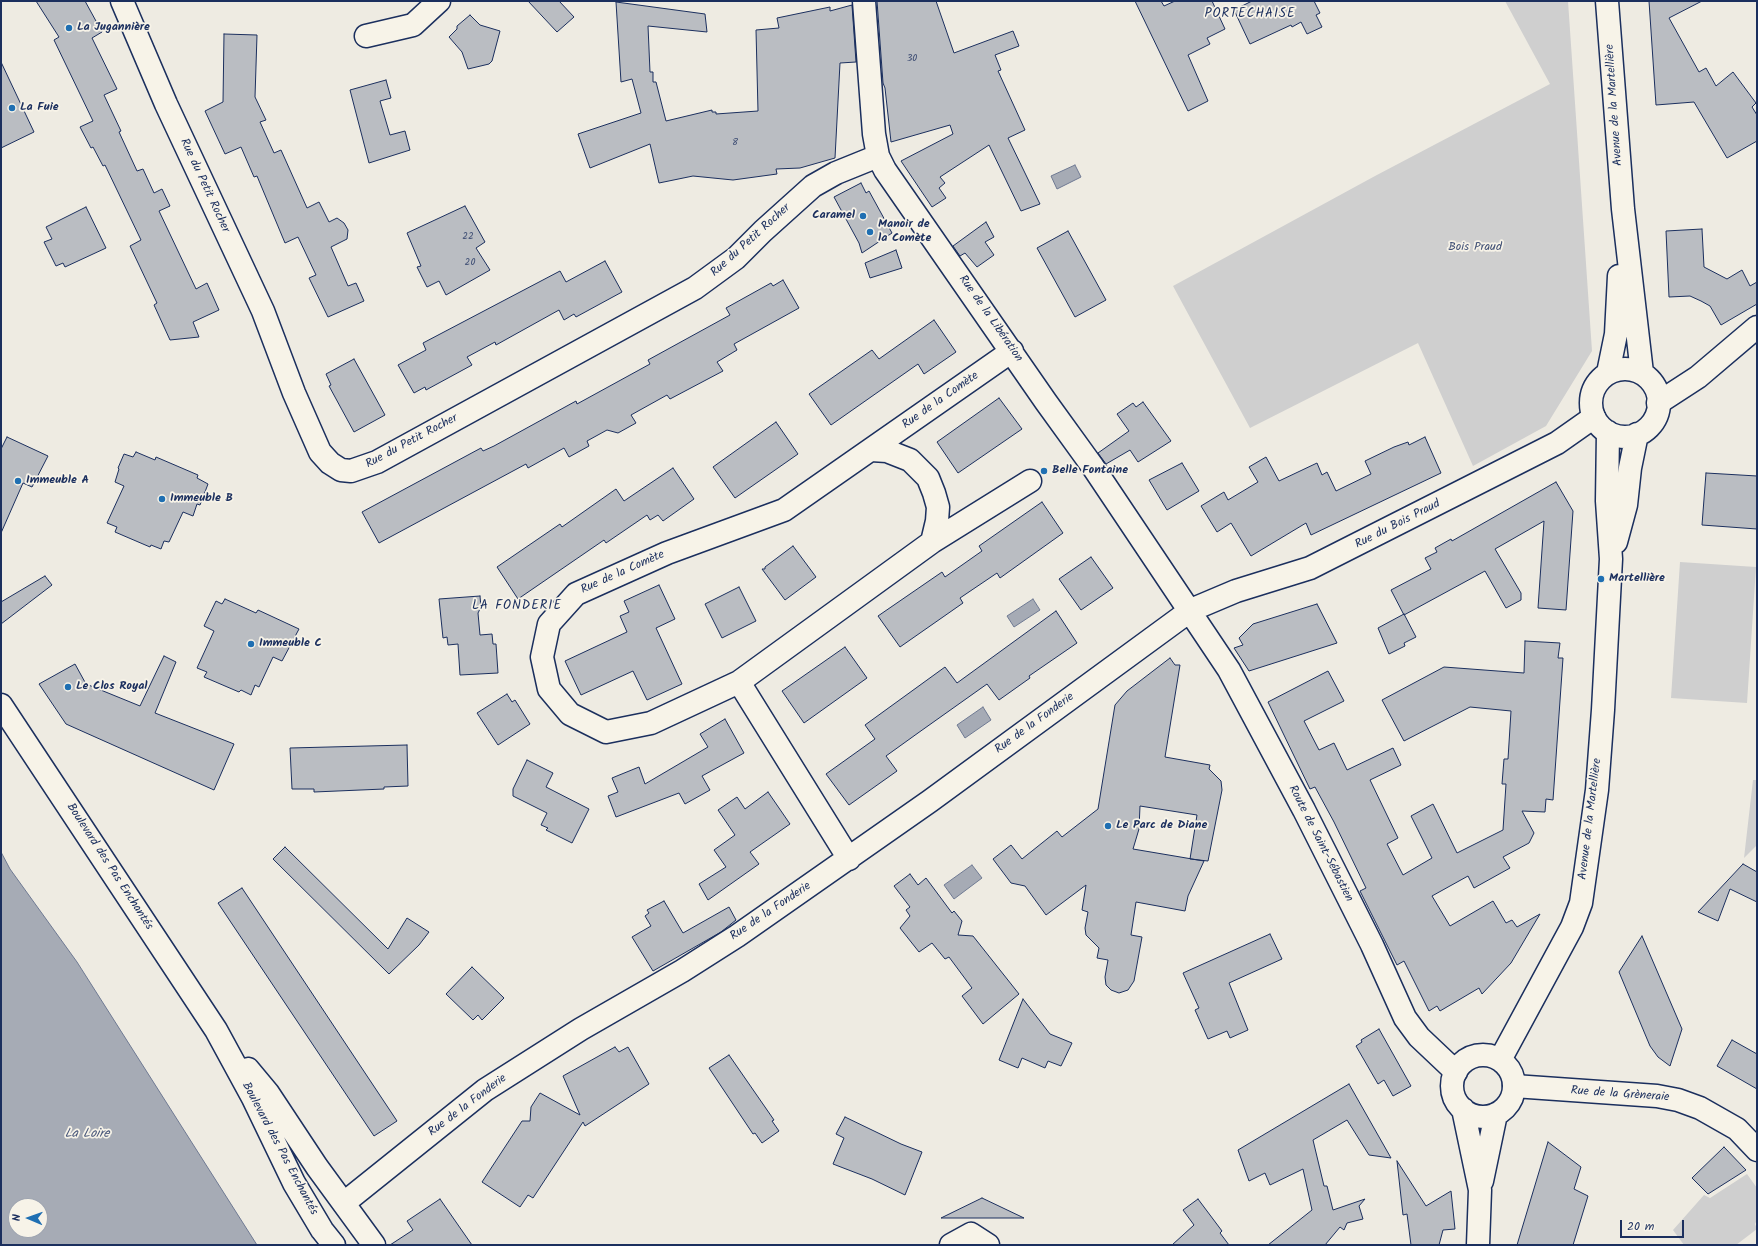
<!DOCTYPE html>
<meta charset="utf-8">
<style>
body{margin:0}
#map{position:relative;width:1758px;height:1246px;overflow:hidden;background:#eeebe2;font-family:Kalam,sans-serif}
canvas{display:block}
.frame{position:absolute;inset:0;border:2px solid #1b2f5e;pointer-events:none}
.north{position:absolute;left:8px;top:1198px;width:40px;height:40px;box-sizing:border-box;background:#f7f3e8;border:1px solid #9fa5b1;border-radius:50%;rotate:272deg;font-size:11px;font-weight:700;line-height:16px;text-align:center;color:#1b2f5e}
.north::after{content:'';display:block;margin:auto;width:14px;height:18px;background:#1f6fb2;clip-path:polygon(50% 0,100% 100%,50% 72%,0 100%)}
.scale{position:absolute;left:1620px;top:1220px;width:64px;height:18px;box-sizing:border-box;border:2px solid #1b2f5e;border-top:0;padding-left:5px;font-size:12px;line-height:14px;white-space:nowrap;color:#1b2f5e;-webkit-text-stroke:3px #f7f3e8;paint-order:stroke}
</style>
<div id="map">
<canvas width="1758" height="1246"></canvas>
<div class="frame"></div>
<div class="north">N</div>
<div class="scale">20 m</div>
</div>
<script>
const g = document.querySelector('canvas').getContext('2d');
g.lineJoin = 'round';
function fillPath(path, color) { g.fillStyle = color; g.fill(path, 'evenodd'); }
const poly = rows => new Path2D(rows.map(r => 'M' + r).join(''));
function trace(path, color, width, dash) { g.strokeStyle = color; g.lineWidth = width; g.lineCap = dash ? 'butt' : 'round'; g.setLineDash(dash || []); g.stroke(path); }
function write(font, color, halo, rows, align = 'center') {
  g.font = font + ' Kalam,sans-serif'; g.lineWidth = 3.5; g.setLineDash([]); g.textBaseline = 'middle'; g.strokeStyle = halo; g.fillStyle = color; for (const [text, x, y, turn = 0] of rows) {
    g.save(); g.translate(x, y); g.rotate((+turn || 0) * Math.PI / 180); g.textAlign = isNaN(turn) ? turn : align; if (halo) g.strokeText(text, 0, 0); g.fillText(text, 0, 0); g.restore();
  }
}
const green = poly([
 [1505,1,1568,1,1592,351,1546,426,1473,466,1418,343,1250,428,1173,286,1375,176,1550,84],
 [1680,562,1756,567,1747,703,1671,698],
 [1753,780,1757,780,1757,845,1744,858],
 [1747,1174,1757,1188,1757,1220,1755,1224,1757,1229,1736,1245,1684,1245,1673,1230,1704,1195,1710,1198]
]);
const water = poly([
 [1075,165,1081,177,1057,189,1051,176,1075,165],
 [1033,599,1040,610,1014,627,1007,616,1033,599],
 [983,707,991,720,965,738,957,725,983,707],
 [1,852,10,869,77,962,257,1245,1,1245,1,852],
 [16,1206,40,1206,40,1230,16,1230,16,1206],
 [972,865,982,878,954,899,944,885,972,865]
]);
const building = poly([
 [36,1,85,1,102,32,92,38,117,89,104,95,121,131,119,132,137,171,143,169,154,193,162,189,170,206,159,211,196,289,207,283,219,310,193,322,199,337,170,340,154,305,157,303,130,246,141,240,105,165,103,166,93,147,91,148,80,127,93,121,54,40,59,37,36,1],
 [528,1,559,1,574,17,557,32,528,1],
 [877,1,936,1,954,53,1013,31,1019,46,995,55,1001,70,998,71,1025,130,1008,138,1040,204,1021,211,989,145,940,177,945,183,939,188,946,198,932,207,901,161,953,134,950,125,891,142,885,88,883,83,877,1],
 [1135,1,1161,1,1164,6,1175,1,1212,1,1225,29,1207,38,1210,44,1188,55,1208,101,1188,111,1135,1],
 [1252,1,1314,1,1320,13,1316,15,1322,27,1307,34,1301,22,1292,27,1291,25,1250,44,1234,10,1252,1],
 [1649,1,1702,1,1669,18,1699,72,1706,68,1716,86,1733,72,1756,103,1752,107,1757,115,1757,141,1727,158,1694,102,1656,105,1649,1],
 [616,2,705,14,707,32,648,26,650,72,653,72,653,82,656,82,666,121,712,110,712,112,716,112,716,114,758,111,756,30,779,28,777,18,830,7,830,11,852,5,856,62,840,63,835,158,800,168,776,169,777,174,733,180,693,176,659,183,650,144,590,168,578,134,641,113,632,79,621,82,616,2],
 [470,15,480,25,500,31,492,61,489,64,468,69,462,52,449,37,457,29,457,26,470,15],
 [224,34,257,35,255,97,266,120,260,122,274,153,281,150,307,208,319,202,329,222,337,218,344,223,348,230,347,239,331,247,348,286,356,283,364,301,328,317,309,278,316,275,298,237,285,243,257,176,254,177,241,147,225,154,205,111,223,102,224,34],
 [1,62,34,132,1,148,1,62],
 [386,80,391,98,380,101,390,135,405,131,410,150,369,163,350,90,386,80],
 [861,183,866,193,869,191,892,233,862,253,859,243,834,197,861,183],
 [465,206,485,242,476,248,490,270,446,295,439,281,427,287,417,267,421,266,407,233,465,206],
 [86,207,106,248,65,267,63,263,56,266,44,242,52,239,46,227,86,207],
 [986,222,994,237,985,242,994,255,977,267,965,253,960,256,953,246,986,222],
 [1702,229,1704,267,1727,279,1742,270,1750,286,1757,282,1757,304,1721,325,1710,306,1701,301,1690,296,1669,297,1666,231,1702,229],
 [1068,231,1106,300,1075,317,1037,248,1068,231],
 [896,250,902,268,870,278,865,263,896,250],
 [605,261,622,292,576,317,574,314,564,320,559,310,496,345,495,342,467,357,472,365,426,390,425,387,414,393,398,365,426,350,423,343,560,271,566,282,605,261],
 [783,280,799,308,734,344,737,350,717,362,723,371,670,399,667,395,631,415,636,423,618,433,607,430,587,441,589,446,569,457,564,448,528,468,526,464,379,543,362,512,481,448,483,451,494,446,576,401,577,404,650,364,648,360,730,315,726,308,771,283,773,286,783,280],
 [934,320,956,352,924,374,918,364,831,425,809,394,872,350,879,359,934,320],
 [354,359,385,415,354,432,329,386,331,385,326,374,354,359],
 [999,398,1022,429,958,473,937,442,999,398],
 [1143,402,1171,441,1138,462,1130,450,1106,464,1098,453,1129,431,1117,414,1133,403,1136,407,1143,402],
 [776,422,798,454,735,498,713,467,776,422],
 [7,437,48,456,32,487,23,483,1,533,1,449,7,437],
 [1425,437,1441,473,1311,535,1306,523,1251,556,1231,523,1217,532,1201,506,1224,492,1228,500,1258,482,1249,467,1266,457,1279,481,1317,463,1322,475,1327,472,1336,491,1371,474,1365,461,1394,447,1408,442,1409,445,1425,437],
 [136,452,155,460,156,457,198,475,197,478,208,484,200,505,197,504,193,516,183,512,169,542,164,541,161,549,151,545,150,547,115,532,117,527,107,523,124,486,115,482,119,469,118,468,124,454,133,457,136,452],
 [1182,463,1199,491,1167,510,1149,480,1182,463],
 [673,468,694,499,663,521,658,515,650,520,647,515,606,543,604,540,518,599,497,567,560,524,562,527,616,489,624,501,673,468],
 [1706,473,1757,476,1757,529,1702,525,1706,473],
 [1556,482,1573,511,1566,610,1538,608,1544,521,1495,549,1521,593,1521,600,1506,608,1485,571,1404,615,1391,590,1431,569,1425,558,1437,552,1435,548,1451,539,1452,541,1556,482],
 [1042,502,1063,533,1000,578,997,573,960,598,963,603,900,647,878,616,942,572,945,577,982,551,979,546,1042,502],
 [793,546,816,577,785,600,762,569,765,569,765,567,793,546],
 [1091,557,1113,588,1081,610,1059,579,1091,557],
 [45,576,52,585,1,624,1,602,45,576],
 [659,585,675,619,656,628,682,684,647,700,633,671,581,695,565,661,627,632,620,616,629,612,624,601,659,585],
 [739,587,756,621,722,638,705,604,739,587],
 [480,596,481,607,478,613,480,635,492,634,493,644,496,644,498,673,460,675,458,644,448,645,447,637,443,638,439,599,480,596],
 [225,599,256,613,258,610,299,629,282,661,273,657,259,687,255,685,251,695,241,690,239,692,204,677,207,672,197,668,214,631,204,626,216,601,222,604,225,599],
 [1317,604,1337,643,1249,671,1234,648,1243,645,1239,638,1253,624,1317,604],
 [1056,611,1077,643,1029,676,1030,678,999,700,987,684,918,733,886,756,897,771,849,805,826,774,875,739,865,725,945,667,957,683,1056,611],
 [1404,614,1416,637,1404,643,1405,646,1389,654,1378,628,1404,614],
 [1525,641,1560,643,1558,658,1563,658,1553,800,1546,799,1545,812,1522,811,1534,833,1529,843,1503,857,1510,868,1474,888,1468,876,1432,896,1450,926,1493,901,1506,923,1512,920,1517,927,1540,914,1511,963,1482,994,1479,988,1440,1011,1437,1006,1429,1011,1404,961,1397,965,1360,891,1366,888,1334,822,1315,787,1310,789,1268,702,1328,671,1344,701,1304,721,1319,750,1334,743,1347,770,1393,748,1401,765,1370,780,1398,838,1387,844,1403,875,1432,858,1411,816,1433,804,1457,853,1503,830,1506,784,1502,784,1504,759,1508,759,1511,711,1470,707,1404,741,1382,700,1444,667,1524,673,1525,641],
 [845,647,867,678,804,723,782,691,845,647],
 [164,656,176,662,155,713,234,744,214,790,66,724,39,684,75,664,86,684,140,706,164,656],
 [1170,658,1175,665,1180,665,1165,757,1210,765,1209,769,1221,781,1222,790,1208,861,1190,859,1197,815,1140,806,1139,829,1133,849,1204,861,1188,896,1185,911,1136,902,1131,935,1142,937,1134,981,1128,990,1119,993,1111,990,1106,985,1105,977,1108,960,1097,958,1099,948,1086,935,1085,928,1088,912,1082,910,1086,885,1046,915,1025,886,1011,883,993,859,1011,845,1022,859,1057,831,1062,837,1098,809,1115,705,1127,691,1170,658],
 [507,694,512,702,515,700,530,724,498,745,477,713,507,694],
 [725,719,744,753,702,776,710,790,685,804,679,793,616,817,608,796,618,792,612,778,639,767,645,784,708,747,700,734,725,719],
 [407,745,408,786,384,787,384,789,314,792,314,789,292,789,290,748,407,745],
 [527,760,553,773,546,787,589,809,572,843,546,830,548,828,541,825,547,813,513,796,513,789,527,760],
 [768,792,790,824,750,852,759,864,708,900,699,884,726,867,714,850,735,835,718,810,737,797,745,809,768,792],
 [285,847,388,949,407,918,429,932,419,945,389,974,273,859,285,847],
 [1743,864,1757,872,1757,902,1730,889,1718,921,1698,912,1743,864],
 [910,874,918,885,926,878,952,913,954,911,962,921,958,935,973,936,1019,994,983,1024,962,996,972,988,949,957,945,959,932,943,919,952,900,928,910,916,906,910,910,907,894,886,910,874],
 [242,888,397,1121,374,1136,218,903,242,888],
 [664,901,683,933,729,907,736,920,721,932,653,971,632,937,651,926,645,916,649,913,647,910,664,901],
 [1270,934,1282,959,1229,983,1248,1030,1230,1038,1227,1031,1208,1039,1195,1010,1199,1008,1183,973,1270,934],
 [1642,936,1682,1029,1670,1066,1658,1057,1650,1046,1619,972,1642,936],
 [472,967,504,998,482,1020,478,1015,473,1020,446,994,472,967],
 [1023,999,1050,1034,1072,1043,1061,1066,1048,1061,1045,1068,1022,1058,1018,1068,999,1060,1023,999],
 [1379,1029,1411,1086,1393,1096,1384,1080,1378,1084,1356,1046,1362,1042,1361,1040,1379,1029],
 [1732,1040,1757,1054,1757,1089,1717,1066,1732,1040],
 [615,1047,619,1052,628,1047,649,1084,585,1126,583,1122,533,1198,528,1195,520,1207,482,1182,522,1121,530,1121,531,1107,540,1093,580,1115,563,1076,615,1047],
 [729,1055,774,1120,772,1121,779,1131,762,1143,755,1133,753,1134,709,1068,729,1055],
 [1349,1084,1391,1158,1369,1155,1347,1120,1313,1140,1324,1186,1327,1186,1333,1210,1365,1199,1359,1206,1363,1219,1347,1223,1344,1230,1340,1227,1325,1245,1268,1245,1312,1210,1303,1169,1270,1185,1265,1173,1249,1181,1238,1150,1349,1084],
 [845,1117,901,1144,922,1152,905,1195,872,1179,833,1164,844,1138,836,1134,845,1117],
 [1548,1142,1581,1167,1574,1189,1588,1196,1573,1245,1517,1245,1548,1142],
 [1724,1147,1746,1170,1708,1194,1692,1178,1724,1147],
 [1397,1161,1426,1206,1451,1191,1455,1229,1443,1230,1439,1245,1411,1245,1407,1214,1403,1215,1397,1161],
 [982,1198,1024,1218,941,1218,982,1198],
 [440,1199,472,1245,390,1245,413,1230,407,1221,440,1199],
 [1198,1199,1222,1231,1220,1233,1229,1245,1172,1245,1194,1225,1183,1210,1198,1199]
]);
const minor = poly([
 [122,1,166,104,263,311,294,393,320,452,330,463,341,470,351,471,377,462,695,288,736,258,763,231,813,186,836,173,878,156],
 [864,1,874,134,878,156,885,170,1046,402,1093,467,1229,670,1304,810,1372,945,1405,1018,1419,1037,1456,1072],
 [366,36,413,25,439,1],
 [1658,403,1698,377,1757,327],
 [871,450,887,451,910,460,928,478,934,493,938,507,937,521,932,542,739,682,651,723,606,732,570,714,549,689,542,657,549,624,576,594,667,553,784,510,1012,351],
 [932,542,1030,481],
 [739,682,849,859],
 [1514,1086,1657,1096,1678,1100,1700,1108,1737,1129,1757,1150],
 [344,1203,485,1090,581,1029,682,971,737,936,930,801,1191,610,1236,591,1310,568,1557,443,1594,417],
 [951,1245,971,1234,988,1245]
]);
const tertiary = poly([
 [1607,1,1623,209,1642,373],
 '1591 403a34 34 0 1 1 68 0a34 34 0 1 1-68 0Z',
 [1608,373,1616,334,1619,276],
 [1616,542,1626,505,1630,468,1637,434],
 '1452 1086a31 31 0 1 1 62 0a31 31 0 1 1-62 0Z',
 [1500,1060,1572,927,1581,903,1597,790,1603,710,1611,559,1607,501,1608,432],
 [1463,1109,1480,1190,1478,1245],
 [1482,1181,1496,1114]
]);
const secondary = poly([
 [1,705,216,1030,253,1098,294,1183,322,1230,334,1245],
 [248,1069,268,1093,317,1167,374,1245]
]);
const markers = [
 [69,28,4,"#1f6fb2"],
 [12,108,4,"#1f6fb2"],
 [863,216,4,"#1f6fb2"],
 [870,232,4,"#1f6fb2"],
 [1044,471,4,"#1f6fb2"],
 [18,481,4,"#1f6fb2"],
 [162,499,4,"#1f6fb2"],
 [1601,579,4,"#1f6fb2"],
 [251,644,4,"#1f6fb2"],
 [68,687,4,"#1f6fb2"],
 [1108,826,4,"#1f6fb2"]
];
const numberNames = [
 ["30",912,59],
 ["8",735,143],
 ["22",468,237],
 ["20",470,263]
];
const poiNames = [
 ["La Jugannière",77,28],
 ["La Fuie",20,108],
 ["Caramel",855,216,"right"],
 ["Manoir de",878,225],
 ["la Comète",878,239],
 ["Belle Fontaine",1052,471],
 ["Immeuble A",26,481],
 ["Immeuble B",170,499],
 ["Martellière",1609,579],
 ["Immeuble C",259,644],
 ["Le Clos Royal",76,687],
 ["Le Parc de Diane",1116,826]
];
const streetNames = [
 ["Avenue de la Martellière",1615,105,-94],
 ["Rue du Petit Rocher",204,186,65],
 ["Rue du Petit Rocher",751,241,-42],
 ["Rue de la Libération",990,319,55],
 ["Rue de la Comète",941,401,-35],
 ["Rue du Petit Rocher",412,442,-28],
 ["Rue du Bois Praud",1398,525,-27],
 ["Rue de la Comète",623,573,-24],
 ["Rue de la Fonderie",1035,724,-36],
 ["Avenue de la Martellière",1591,819,-83],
 ["Route de Saint-Sébastien",1320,844,63],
 ["Boulevard des Pas Enchantés",109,867,57],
 ["Rue de la Fonderie",771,912,-34],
 ["Rue de la Grèneraie",1620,1095,4],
 ["Rue de la Fonderie",468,1106,-37],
 ["Boulevard des Pas Enchantés",279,1149,62]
];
const parkNames = [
 ["Bois Praud",1475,248]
];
const neighbourhoodNames = [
 ["PORTECHAISE",1250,15],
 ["LA FONDERIE",517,607]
];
const waterNames = [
 ["La Loire",87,1135]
];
fillPath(green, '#cfcfcf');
fillPath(water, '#a6abb5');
trace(water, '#6e7992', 1);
fillPath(building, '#babdc2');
trace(building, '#1b2f5e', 1);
trace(minor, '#1b2f5e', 25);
trace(tertiary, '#1b2f5e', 25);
trace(secondary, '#1b2f5e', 25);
trace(minor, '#f7f3e8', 22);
trace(tertiary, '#f7f3e8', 22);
trace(secondary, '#f7f3e8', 22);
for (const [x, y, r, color] of markers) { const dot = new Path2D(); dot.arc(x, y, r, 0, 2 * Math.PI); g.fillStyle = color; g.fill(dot); trace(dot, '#f7f3e8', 1.5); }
write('10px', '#435277', null, numberNames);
write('bold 12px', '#1b2f5e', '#f7f3e8', poiNames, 'left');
write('12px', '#1b2f5e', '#f7f3e8', streetNames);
write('12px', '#3f4f75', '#f7f3e8', parkNames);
g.letterSpacing = '1px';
write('13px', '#1b2f5e', '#f7f3e8', neighbourhoodNames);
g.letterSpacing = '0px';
write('italic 13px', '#455478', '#f7f3e8', waterNames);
</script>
